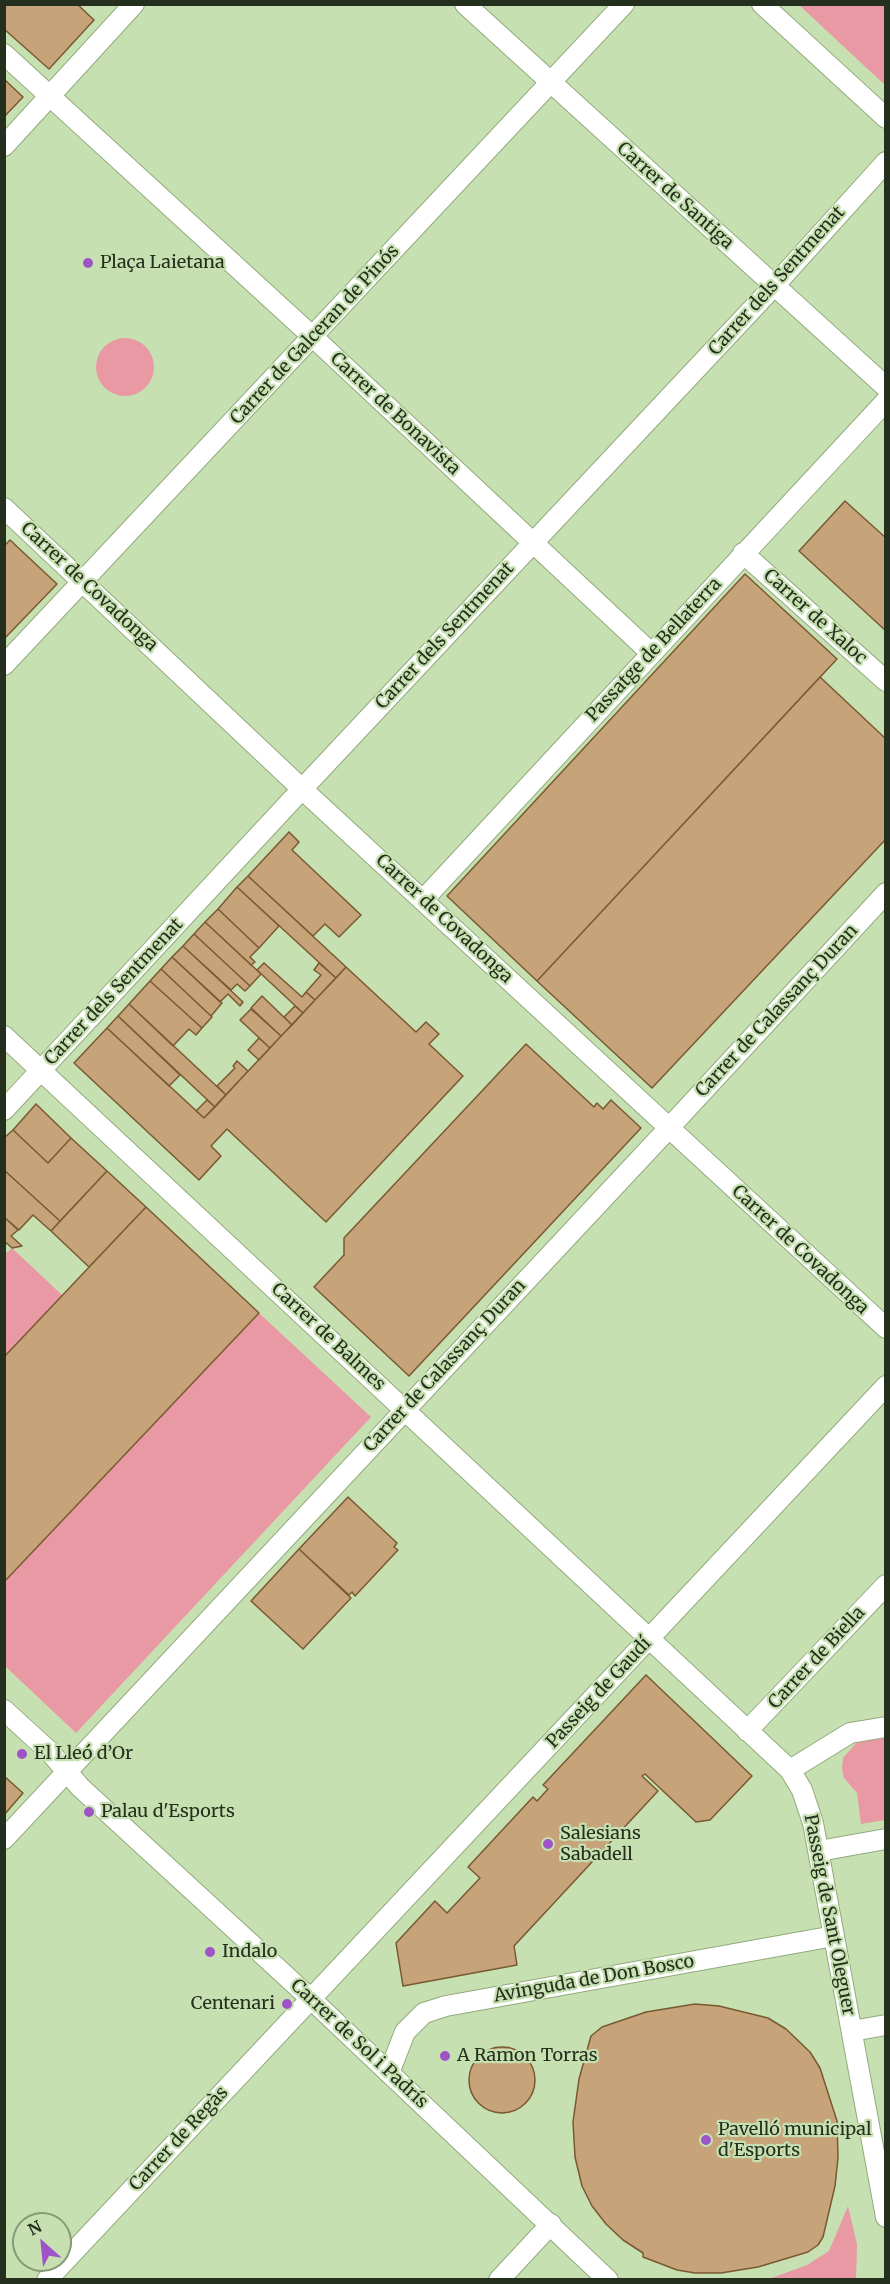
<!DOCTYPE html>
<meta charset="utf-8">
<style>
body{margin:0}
#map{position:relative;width:890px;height:2284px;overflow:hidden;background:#c6e0b1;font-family:Merriweather,serif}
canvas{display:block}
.frame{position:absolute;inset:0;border:6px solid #252f1d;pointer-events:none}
.north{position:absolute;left:12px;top:2212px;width:60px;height:60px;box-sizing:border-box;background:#c6e0b1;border:2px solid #869976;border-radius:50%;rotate:333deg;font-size:16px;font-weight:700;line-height:24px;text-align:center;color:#252f1d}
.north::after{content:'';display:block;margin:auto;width:21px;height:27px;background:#9e54c7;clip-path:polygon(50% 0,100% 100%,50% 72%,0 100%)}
</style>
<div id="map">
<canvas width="890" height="2284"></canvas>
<div class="frame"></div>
<div class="north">N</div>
</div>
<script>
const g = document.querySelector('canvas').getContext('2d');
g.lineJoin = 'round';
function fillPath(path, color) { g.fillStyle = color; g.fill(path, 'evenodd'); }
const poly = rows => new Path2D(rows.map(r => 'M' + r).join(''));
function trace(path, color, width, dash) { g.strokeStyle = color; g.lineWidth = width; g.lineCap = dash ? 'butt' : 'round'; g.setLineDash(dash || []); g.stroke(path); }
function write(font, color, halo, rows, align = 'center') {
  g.font = font + ' Merriweather,serif'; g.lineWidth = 4.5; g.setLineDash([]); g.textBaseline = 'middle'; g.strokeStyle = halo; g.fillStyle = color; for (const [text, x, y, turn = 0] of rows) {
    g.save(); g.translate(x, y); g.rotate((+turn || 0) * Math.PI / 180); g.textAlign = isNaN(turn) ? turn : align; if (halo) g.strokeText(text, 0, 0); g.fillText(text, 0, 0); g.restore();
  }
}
const green = poly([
 [799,5,885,5,885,85],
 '96 367a29 29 0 1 1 58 0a29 29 0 1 1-58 0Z',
 [12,1248,62,1295,5,1357,4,1255],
 [259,1313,371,1417,76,1733,5,1666,4,1582],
 [885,1736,885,1820,861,1824,857,1793,844,1778,842,1769,843,1758,857,1742],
 [848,2206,857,2244,856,2279,769,2279,807,2265,829,2251]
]);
const building = poly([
 [4,4,77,4,94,20,49,69,4,29,4,4],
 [4,79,23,97,4,117,4,79],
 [845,501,886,538,886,631,799,551,845,501],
 [10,540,57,584,4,639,4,546,10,540],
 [745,574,837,659,537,981,447,896,745,574],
 [820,677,886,739,886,839,652,1088,537,981,820,677],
 [289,832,299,842,292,850,361,915,339,937,325,924,313,936,248,876,289,832],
 [248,876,346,967,336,978,237,887,248,876],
 [237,887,279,926,259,948,218,909,237,887],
 [218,909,259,948,250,957,255,962,251,965,205,922,218,909],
 [205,922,261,974,250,986,194,934,205,922],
 [194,934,250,986,245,991,237,984,231,990,183,946,194,934],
 [183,946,243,1002,240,1006,228,994,220,1002,172,957,183,946],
 [172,957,222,1003,211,1016,161,969,172,957],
 [264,963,302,997,306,992,315,1000,303,1013,257,970,264,963],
 [319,963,336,978,315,1000,306,992,321,975,314,970,319,963],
 [346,967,416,1032,426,1022,439,1034,429,1044,463,1076,326,1222,227,1129,211,1146,221,1156,199,1180,74,1063,107,1028,204,1118,346,967],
 [161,969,212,1017,202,1028,150,981,161,969],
 [150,981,202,1028,196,1035,189,1029,173,1046,129,1004,150,981],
 [262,996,292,1025,281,1036,251,1008,262,996],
 [129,1004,226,1095,215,1107,118,1016,129,1004],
 [295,1006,303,1013,292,1025,284,1017,295,1006],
 [251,1009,281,1036,270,1048,240,1020,251,1009],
 [118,1016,180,1075,169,1086,107,1028,118,1016],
 [259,1038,270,1048,259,1060,248,1050,259,1038],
 [526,1044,594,1107,597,1103,603,1109,611,1100,641,1128,409,1376,314,1287,344,1255,344,1238,526,1044],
 [237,1061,248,1071,226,1095,217,1086,235,1068,233,1066,237,1061],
 [207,1100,215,1107,204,1118,196,1111,207,1100],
 [36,1104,71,1138,48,1163,13,1130,36,1104],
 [13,1130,48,1163,71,1138,107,1171,60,1221,4,1170,4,1138,13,1130],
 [4,1170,60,1221,51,1231,33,1215,19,1230,4,1217,4,1170],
 [107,1171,146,1207,89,1267,51,1231,107,1171],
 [146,1207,259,1313,4,1582,4,1357,146,1207],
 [4,1217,18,1230,11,1236,22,1246,12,1248,4,1241,4,1217],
 [348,1497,397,1543,394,1547,398,1550,355,1596,352,1592,349,1595,299,1549,348,1497],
 [299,1549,351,1598,303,1649,251,1601,299,1549],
 [646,1675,752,1776,710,1820,696,1822,645,1774,642,1776,658,1791,514,1946,517,1965,403,1986,396,1943,435,1901,447,1913,480,1878,468,1867,533,1797,537,1801,548,1789,543,1785,646,1675],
 [4,1776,23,1793,4,1815,4,1776],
 [695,2004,719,2006,768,2018,786,2029,810,2052,820,2068,837,2121,838,2158,835,2186,823,2237,818,2245,808,2252,758,2267,721,2273,695,2273,677,2270,643,2257,643,2253,623,2240,606,2224,592,2206,582,2186,575,2157,573,2122,579,2079,591,2036,602,2027,646,2012,695,2004],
 '469 2080a33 33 0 1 1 66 0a33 33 0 1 1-66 0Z'
]);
const street = poly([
 [465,4,886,387],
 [762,4,886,118],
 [4,54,313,337,651,653],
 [4,146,134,4],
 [4,508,302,789,886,1328],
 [743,553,886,681],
 [4,665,624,4],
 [423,900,886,401],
 [4,1036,790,1770,802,1790,813,1823,886,2217],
 [4,1110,289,803,774,286,886,162],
 [4,1710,50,1752,80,1787,311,1999,608,2280],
 [747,1731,886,1585],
 [790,1770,850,1733,886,1727],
 [4,1839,668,1129,886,893],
 [819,1851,886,1839],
 [852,2031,886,2025],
 [389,2073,405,2032,424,2013,446,2006,834,1936],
 [47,2280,886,1386],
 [499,2280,551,2224]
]);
const markers = [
 [88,263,6,"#9e54c7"],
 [22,1754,6,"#9e54c7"],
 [89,1812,6,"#9e54c7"],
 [548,1844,6,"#9e54c7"],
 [210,1952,6,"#9e54c7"],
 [287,2004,6,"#9e54c7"],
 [445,2056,6,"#9e54c7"],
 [706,2140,6,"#9e54c7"]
];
const streetNames = [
 ["Carrer de Santiga",675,196,42],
 ["Carrer dels Sentmenat",777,281,-48],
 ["Carrer de Galceran de Pinós",315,335,-47],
 ["Carrer de Bonavista",395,414,43],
 ["Carrer de Covadonga",89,587,43],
 ["Carrer de Xaloc",815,617,42],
 ["Carrer dels Sentmenat",445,636,-47],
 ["Passatge de Bellaterra",654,650,-47],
 ["Carrer de Covadonga",444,919,43],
 ["Carrer dels Sentmenat",114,992,-47],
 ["Carrer de Calassanç Duran",777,1011,-47],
 ["Carrer de Covadonga",800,1250,43],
 ["Carrer de Balmes",328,1337,43],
 ["Carrer de Calassanç Duran",445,1366,-47],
 ["Carrer de Biella",817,1658,-47],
 ["Passeig de Gaudí",599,1693,-47],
 ["Passeig de Sant Oleguer",829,1915,79],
 ["Avinguda de Don Bosco",594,1979,-10],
 ["Carrer de Sol i Padrís",359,2044,43],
 ["Carrer de Regàs",179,2139,-47]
];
const poiNames = [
 ["Plaça Laietana",100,263],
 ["El Lleó d’Or",34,1754],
 ["Palau d'Esports",101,1812],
 ["Salesians",560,1834],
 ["Sabadell",560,1855],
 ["Indalo",222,1952],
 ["Centenari",275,2004,"right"],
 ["A Ramon Torras",457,2056],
 ["Pavelló municipal",718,2130],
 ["d'Esports",718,2151]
];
fillPath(green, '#e999a3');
fillPath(building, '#c6a379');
trace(building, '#785931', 1.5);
trace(street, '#92ab7d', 22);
trace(street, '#fff', 20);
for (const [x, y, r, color] of markers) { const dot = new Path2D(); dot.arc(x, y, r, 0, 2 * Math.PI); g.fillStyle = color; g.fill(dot); trace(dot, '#c6e0b1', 2); }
write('18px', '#252f1d', '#c6e0b1', streetNames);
write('18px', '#252f1d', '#c6e0b1', poiNames, 'left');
</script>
